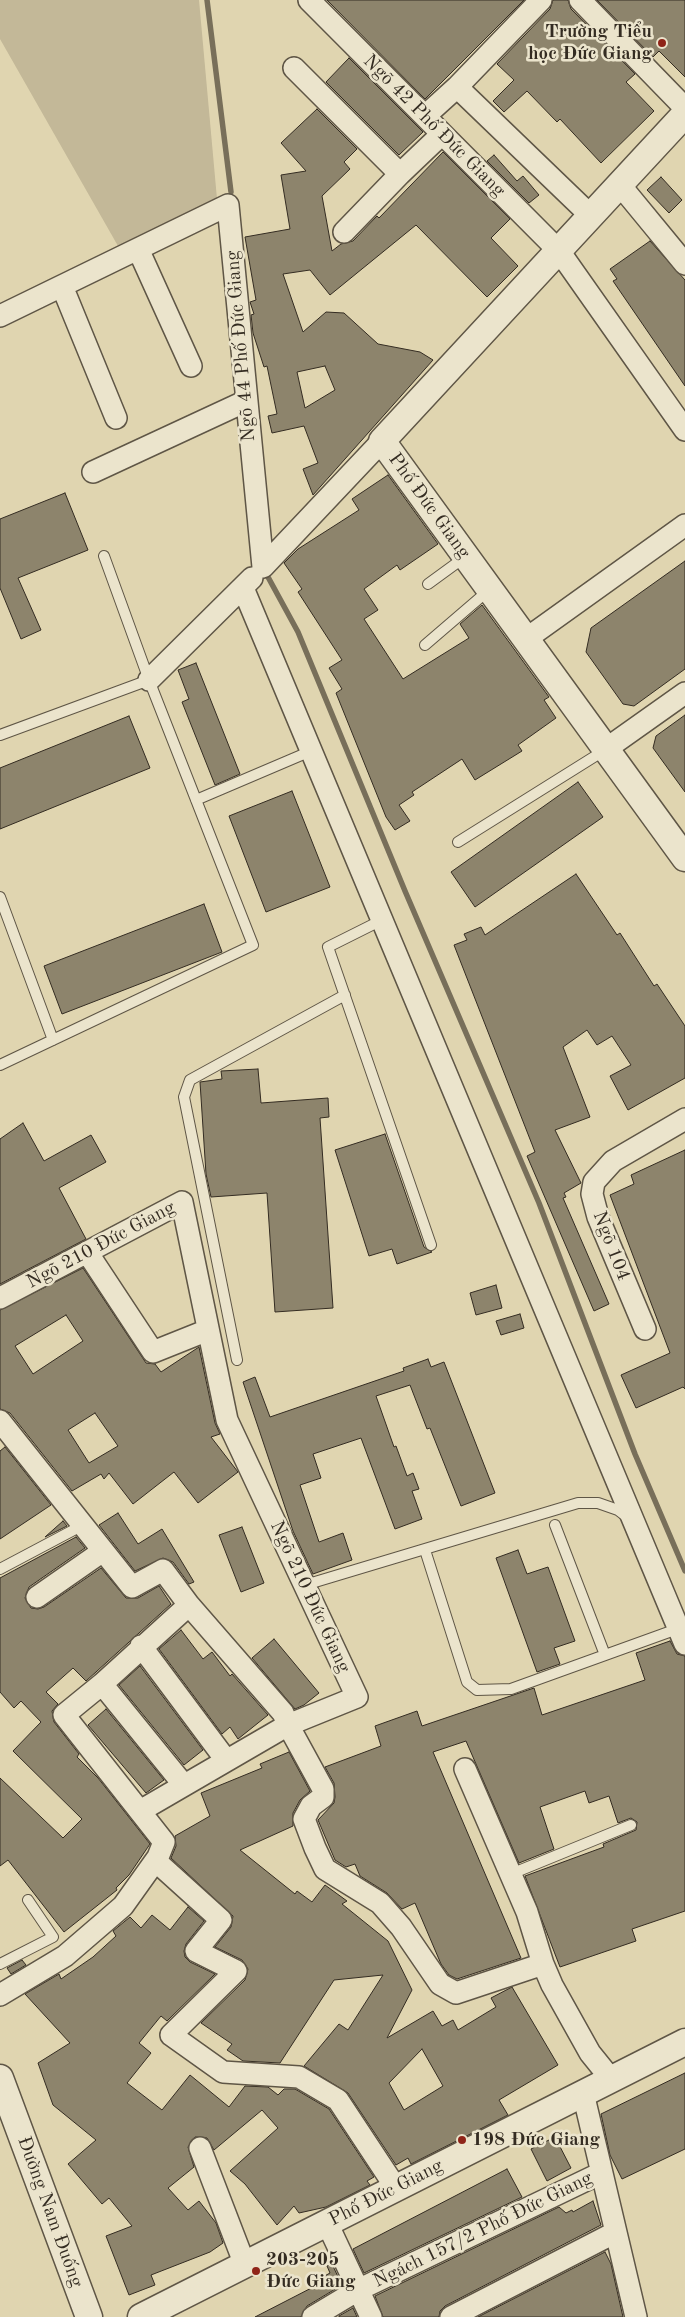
<!DOCTYPE html>
<meta charset="utf-8">
<style>
body{margin:0}
canvas{display:block;background:#e0d5b0}
</style>
<canvas width="685" height="2317"></canvas>
<script>
const g = document.querySelector('canvas').getContext('2d');
g.lineJoin = 'round';
function fillPath(path, color) { g.fillStyle = color; g.fill(path, 'evenodd'); }
const poly = rows => new Path2D(rows.map(r => 'M' + r).join(''));
function trace(path, color, width, dash) { g.strokeStyle = color; g.lineWidth = width; g.lineCap = dash ? 'butt' : 'round'; g.setLineDash(dash || []); g.stroke(path); }
function write(font, color, halo, rows, align = 'center') {
  g.font = font + ' "Old Standard TT",serif'; g.lineWidth = 5; g.setLineDash([]); g.textBaseline = 'middle'; g.strokeStyle = halo; g.fillStyle = color; for (const [text, x, y, turn = 0] of rows) {
    g.save(); g.translate(x, y); g.rotate((+turn || 0) * Math.PI / 180); g.textAlign = isNaN(turn) ? turn : align; if (halo) g.strokeText(text, 0, 0); g.fillText(text, 0, 0); g.restore();
  }
}
const green = poly([
 [0,0,199,0,217,199,118,246,0,39]
]);
const stream = poly([
 [207,0,231,192],
 [268,577,298,632,405,891,539,1203,635,1454,685,1571]
]);
const building = poly([
 [327,0,524,0,425,99,327,0],
 [553,0,568,0,571,9,635,74,626,82,654,111,601,163,560,119,557,122,527,91,504,112,493,101,514,80,497,64,550,9,553,0],
 [597,0,685,0,685,77,659,51,653,57,597,0],
 [349,58,423,132,399,155,326,82,349,58],
 [317,109,357,149,344,162,350,169,322,196,332,251,341,244,353,241,377,216,379,218,443,152,510,219,491,238,518,266,487,297,416,225,330,295,310,270,283,274,303,332,326,312,344,313,378,344,420,352,433,360,313,495,303,469,318,463,304,426,272,433,268,416,277,414,267,366,264,367,253,333,251,315,254,314,250,302,256,300,245,237,290,229,281,175,306,171,281,143,317,109],
 [325,366,335,390,305,408,297,372,325,366],
 [494,155,517,181,523,176,539,195,529,203,487,161,494,155],
 [661,177,682,200,669,213,647,190,661,177],
 [650,241,685,280,685,386,613,281,617,279,610,269,650,241],
 [388,475,438,544,400,570,397,565,364,589,378,610,364,619,403,679,469,638,460,624,482,605,549,697,544,700,556,718,518,745,522,751,475,780,462,759,412,792,414,795,399,805,410,821,395,830,386,817,336,693,342,689,329,668,342,660,298,592,302,589,284,563,298,549,359,510,352,499,388,475],
 [65,493,88,550,18,578,41,630,21,639,0,588,0,519,65,493],
 [685,561,685,669,634,706,623,704,586,652,591,628,685,561],
 [196,663,240,774,215,785,182,702,189,699,178,670,196,663],
 [685,715,685,792,653,748,656,736,685,715],
 [129,716,150,768,0,829,0,768,129,716],
 [578,782,603,817,475,907,451,872,578,782],
 [292,791,330,887,266,912,229,816,292,791],
 [576,874,617,935,620,933,654,986,657,984,685,1026,685,1078,628,1110,610,1076,631,1065,612,1036,597,1045,587,1030,563,1047,590,1117,555,1130,581,1183,564,1193,566,1197,563,1198,609,1304,594,1311,527,1156,535,1152,454,945,467,940,464,934,481,927,485,935,576,874],
 [204,904,222,952,62,1014,44,966,204,904],
 [258,1069,261,1103,328,1098,329,1117,320,1118,333,1308,275,1312,267,1193,211,1197,206,1174,200,1082,222,1079,221,1071,258,1069],
 [23,1123,44,1161,91,1135,106,1162,59,1188,86,1239,0,1284,0,1139,23,1123],
 [385,1134,424,1247,432,1252,397,1264,392,1249,369,1256,335,1150,385,1134],
 [685,1150,685,1389,683,1387,636,1408,621,1375,670,1353,610,1195,634,1184,631,1175,685,1150],
 [83,1268,146,1363,155,1364,161,1372,199,1347,215,1423,220,1434,211,1437,238,1472,198,1503,174,1472,133,1504,109,1473,104,1479,101,1474,72,1491,10,1413,0,1409,0,1310,83,1268],
 [66,1315,83,1341,33,1374,15,1346,66,1315],
 [95,1413,118,1446,89,1463,68,1430,95,1413],
 [496,1285,502,1308,476,1315,470,1293,496,1285],
 [520,1314,524,1328,501,1335,496,1321,520,1314],
 [428,1359,431,1367,444,1362,495,1493,461,1506,430,1428,427,1429,410,1385,376,1396,394,1447,396,1446,407,1476,413,1473,419,1489,412,1491,422,1519,395,1529,361,1438,313,1454,321,1478,300,1485,319,1542,343,1533,352,1560,313,1574,293,1531,243,1382,255,1377,270,1417,404,1371,403,1368,428,1359],
 [5,1447,51,1505,0,1539,0,1451,5,1447],
 [118,1513,138,1544,162,1529,194,1582,189,1584,173,1562,163,1558,135,1571,99,1525,118,1513],
 [63,1521,67,1526,45,1537,63,1521],
 [242,1527,264,1583,241,1592,219,1535,242,1527],
 [76,1537,85,1548,29,1587,25,1598,31,1608,38,1609,44,1607,101,1568,126,1598,138,1598,159,1586,171,1604,86,1681,73,1668,46,1692,58,1704,52,1711,54,1722,79,1754,77,1757,98,1778,150,1844,129,1875,116,1888,117,1890,64,1932,8,1860,0,1866,0,1778,63,1838,82,1819,13,1751,41,1722,21,1701,14,1708,0,1692,0,1578,76,1537],
 [518,1550,527,1574,548,1567,575,1641,554,1648,560,1664,537,1672,496,1558,518,1550],
 [181,1630,203,1659,212,1652,230,1676,232,1674,268,1715,238,1739,230,1727,222,1734,159,1649,181,1630],
 [274,1639,319,1693,304,1705,295,1709,252,1658,274,1639],
 [670,1641,677,1654,685,1656,685,1911,632,1929,636,1941,560,1967,525,1876,604,1847,603,1844,636,1830,637,1822,631,1818,618,1823,609,1796,589,1803,585,1791,540,1807,554,1849,519,1863,466,1741,433,1752,521,1958,457,1979,449,1975,441,1964,415,1903,402,1909,387,1893,360,1876,355,1864,346,1867,335,1860,318,1820,334,1803,335,1797,334,1783,325,1767,381,1746,375,1726,417,1711,422,1726,534,1688,542,1715,645,1680,636,1653,670,1641],
 [140,1666,203,1750,184,1765,119,1685,140,1666],
 [106,1709,164,1780,146,1793,88,1725,106,1709],
 [289,1752,310,1791,300,1800,293,1813,293,1826,240,1850,295,1894,297,1891,312,1902,325,1885,347,1901,342,1904,388,1941,412,1990,387,2038,433,2011,442,2026,453,2020,458,2030,496,2007,491,1998,512,1987,558,2065,499,2100,508,2115,411,2164,408,2158,396,2165,348,2093,304,2066,339,2024,348,2030,383,1975,334,1980,280,2063,243,2061,227,2050,232,2044,201,2023,245,1980,248,1969,242,1960,215,1947,231,1927,233,1916,171,1858,176,1846,175,1836,210,1816,201,1793,262,1768,260,1764,289,1752],
 [422,2049,443,2086,404,2110,389,2083,422,2049],
 [188,1907,204,1921,186,1944,184,1951,185,1957,190,1962,215,1974,167,2021,161,2016,139,2043,151,2053,127,2083,162,2110,190,2075,229,2107,245,2086,268,2087,278,2095,284,2089,295,2089,329,2109,374,2177,367,2181,370,2185,326,2207,299,2213,294,2206,277,2225,245,2184,230,2171,278,2128,262,2110,214,2150,207,2138,195,2137,188,2147,194,2167,168,2188,188,2210,199,2201,216,2223,223,2243,210,2252,151,2275,155,2285,129,2295,106,2236,132,2226,109,2198,102,2204,68,2164,96,2140,53,2105,38,2063,70,2043,25,1994,59,1974,61,1979,93,1957,116,1936,113,1931,130,1917,141,1928,152,1915,170,1930,188,1907],
 [22,1960,26,1965,11,1974,7,1968,22,1960],
 [685,2073,685,2149,622,2179,610,2155,601,2114,685,2073],
 [555,2137,571,2168,547,2181,531,2149,555,2137],
 [507,2169,522,2197,364,2273,353,2249,507,2169],
 [593,2201,601,2225,445,2306,440,2311,439,2317,383,2317,375,2296,559,2207,566,2213,572,2210,573,2212,593,2201],
 [605,2252,611,2264,623,2317,478,2317,605,2252],
 [332,2264,342,2285,307,2306,301,2317,255,2317,323,2282,321,2278,330,2273,327,2266,332,2264],
 [353,2308,357,2317,339,2317,339,2316,353,2308]
]);
const service = poly([
 [428,584,465,557],
 [425,645,489,590],
 [0,735,149,680],
 [196,800,311,751],
 [458,842,605,750],
 [0,897,53,1040],
 [382,920,328,947,431,1245],
 [0,1065,253,945,149,680,104,556],
 [237,1360,184,1097,190,1080,345,995],
 [555,1525,605,1655],
 [425,1550,467,1682,477,1690,511,1689,680,1628],
 [0,1569,83,1525],
 [305,1585,578,1503,598,1503,618,1510,627,1517],
 [511,1874,631,1825],
 [0,1964,53,1937,28,1900]
]);
const minor = poly([
 [309,0,559,251,685,430],
 [580,0,685,108],
 [294,68,400,174,442,134],
 [457,87,591,216],
 [425,116,457,87,541,0],
 [620,185,685,264],
 [344,232,400,174],
 [138,249,191,366],
 [62,286,116,418],
 [0,316,228,205,263,567,382,441],
 [93,472,246,401],
 [243,588,685,1644],
 [526,639,685,525],
 [149,680,252,578],
 [606,749,685,693],
 [87,1252,153,1352,208,1330],
 [0,1298,182,1202,227,1420,357,1697,288,1725,323,1789,323,1797,311,1806,304,1819,315,1848,325,1869,380,1903,401,1927,440,1984,456,1993,543,1964],
 [645,1329,598,1217,592,1194,594,1182,613,1161,685,1119],
 [0,1421,132,1587,163,1570,189,1605,102,1684,64,1715,164,1842,158,1857,159,1864,221,1920,196,1951,236,1971,171,2035,223,2072,299,2077,338,2100,396,2188],
 [37,1597,103,1551],
 [141,1646,226,1760],
 [102,1684,183,1784],
 [465,1769,527,1912,543,1964,552,1985,590,2053,611,2079],
 [140,1811,288,1725,283,1713,189,1605],
 [0,1995,65,1956,123,1906,158,1857],
 [583,2093,636,2317],
 [200,2148,245,2265],
 [327,2223,371,2317],
 [313,2317,358,2290,601,2173],
 [451,2317,614,2233]
]);
const tertiary = poly([
 [685,114,382,441,685,858],
 [0,2078,89,2317],
 [141,2317,685,2042]
]);
const markers = [
 [662,43,5,"#8f2418"],
 [462,2140,5,"#8f2418"],
 [256,2271,5,"#8f2418"]
];
const poiNames = [
 ["Trường Tiểu",652,32,"right"],
 ["học Đức Giang",652,54,"right"],
 ["198 Đức Giang",472,2140],
 ["203-205",266,2260],
 ["Đức Giang",266,2282]
];
const streetNames = [
 ["Ngõ 42 Phố Đức Giang",434,126,45],
 ["Ngõ 44 Phố Đức Giang",241,346,-95],
 ["Phố Đức Giang",429,506,54],
 ["Ngõ 210 Đức Giang",101,1245,-28],
 ["Ngõ 104",611,1246,69],
 ["Ngõ 210 Đức Giang",310,1597,65],
 ["Phố Đức Giang",386,2193,-27],
 ["Đường Nam Đuống",50,2212,70],
 ["Ngách 157/2 Phố Đức Giang",483,2230,-26]
];
fillPath(green, '#c3b898');
trace(stream, '#786f5a', 5.5);
fillPath(building, '#8d846c');
trace(building, '#342c22', 1);
trace(service, '#5f5646', 12);
trace(minor, '#5f5646', 24);
trace(tertiary, '#5f5646', 29);
trace(service, '#ebe4cc', 10);
trace(minor, '#ebe4cc', 21);
trace(tertiary, '#ebe4cc', 26);
for (const [x, y, r, color] of markers) { const dot = new Path2D(); dot.arc(x, y, r, 0, 2 * Math.PI); g.fillStyle = color; g.fill(dot); trace(dot, '#ebe4cc', 2); }
write('bold 19px', '#342c22', '#ebe4cc', poiNames, 'left');
write('19px', '#342c22', '#ebe4cc', streetNames);
</script>
